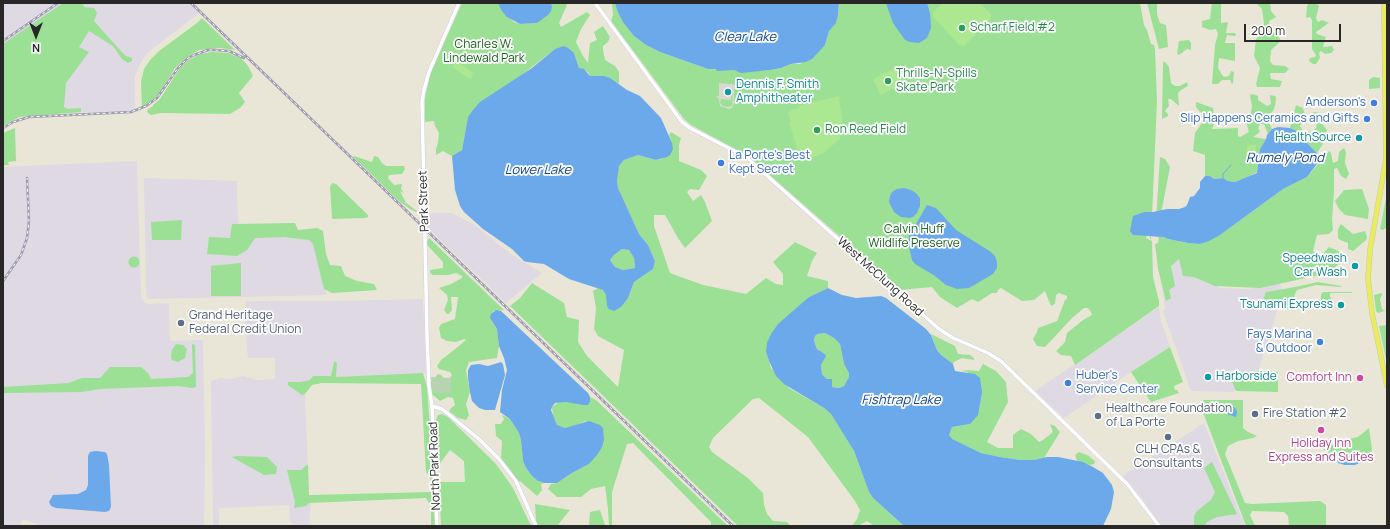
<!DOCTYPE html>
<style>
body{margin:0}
#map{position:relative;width:1390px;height:529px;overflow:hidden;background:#e9e6d8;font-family:Manrope,sans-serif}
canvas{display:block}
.frame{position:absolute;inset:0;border:4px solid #272727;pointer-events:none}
.north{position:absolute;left:16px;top:16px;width:40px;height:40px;-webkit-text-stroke:3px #fff;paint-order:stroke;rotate:180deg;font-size:11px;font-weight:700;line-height:16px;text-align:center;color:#272727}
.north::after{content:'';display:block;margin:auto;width:14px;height:18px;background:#272727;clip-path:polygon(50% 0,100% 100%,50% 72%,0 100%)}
.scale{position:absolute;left:1244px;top:24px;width:97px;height:18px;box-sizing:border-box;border:2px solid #272727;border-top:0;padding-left:5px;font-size:12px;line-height:14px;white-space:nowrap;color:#272727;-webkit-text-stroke:3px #fff;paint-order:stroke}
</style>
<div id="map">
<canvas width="1390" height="529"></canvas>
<div class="frame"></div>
<div class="north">N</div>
<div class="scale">200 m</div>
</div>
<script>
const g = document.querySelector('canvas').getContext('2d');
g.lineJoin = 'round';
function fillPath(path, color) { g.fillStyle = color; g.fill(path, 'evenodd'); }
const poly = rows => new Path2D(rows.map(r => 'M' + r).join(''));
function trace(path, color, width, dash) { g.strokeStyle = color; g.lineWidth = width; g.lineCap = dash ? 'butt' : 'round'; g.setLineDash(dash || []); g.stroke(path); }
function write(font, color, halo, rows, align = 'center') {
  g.font = font + ' Manrope,sans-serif'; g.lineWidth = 3.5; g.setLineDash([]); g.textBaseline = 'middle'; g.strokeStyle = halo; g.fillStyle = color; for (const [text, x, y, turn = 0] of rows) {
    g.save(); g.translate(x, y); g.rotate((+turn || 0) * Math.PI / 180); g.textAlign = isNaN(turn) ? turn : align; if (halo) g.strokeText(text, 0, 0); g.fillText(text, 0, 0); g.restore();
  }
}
const industrial = poly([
 [3,3,194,3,202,11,147,53,140,64,135,76,135,110,126,111,31,114,9,121,3,69],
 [137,161,141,298,144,302,149,304,169,303,170,341,203,340,205,450,204,526,42,526,23,519,20,526,3,526,3,167],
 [144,178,237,181,238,224,243,235,315,237,327,295,149,299,146,295],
 [427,213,452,213,475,225,511,254,542,273,506,303,427,227],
 [1181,255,1220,288,1248,289,1280,283,1281,288,1277,311,1258,372,1240,372,1234,392,1191,391,1163,311,1165,308,1160,273],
 [423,299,426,373,418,374,336,377,337,363,334,361,331,376,313,376,310,380,300,382,302,395,305,394,309,495,311,503,309,526,292,524,290,522,289,505,219,508,219,526,213,526,211,381,220,378,231,379,243,376,257,380,275,379,275,358,248,358,245,323,246,301,336,301],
 [1159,307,1160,317,1170,347,1131,372,1064,418,1035,391],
 [1204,423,1245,526,1163,526,1156,519,1142,498,1123,476]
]);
const green = poly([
 [63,3,86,3,83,5,84,7,94,8,97,13,94,21,119,49,126,56,132,58,132,61,128,63,122,59,113,46,89,31,79,47,89,52,66,83,64,107,68,109,81,108,81,112,19,117,3,126,3,44],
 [462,3,498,3,501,10,514,22,520,24,537,23,552,6,551,3,566,3,567,5,559,23,561,27,587,12,590,15,581,29,576,42,583,56,588,63,590,43,597,40,594,32,603,26,610,37,608,42,603,46,603,50,605,60,615,66,619,72,619,84,604,76,590,76,588,72,579,68,574,53,555,49,468,117,462,150,452,156,443,151,436,155,436,149,438,142,439,133,435,126,434,121,425,122,425,98,430,73],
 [612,3,615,3,617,10,634,36,646,45,660,52,708,69,757,71,770,70,781,68,791,64,800,64,825,45,829,30,836,23,838,15,839,3,1140,3,1144,25,1147,30,1151,44,1154,45,1155,49,1157,102,1151,239,1150,239,1150,233,1133,235,1147,235,1146,238,1152,241,1153,277,1159,301,1159,306,1075,365,1071,356,1061,355,1056,351,1065,342,1067,333,1083,320,1092,315,1091,312,1088,308,1084,308,1072,318,1045,347,1037,346,1033,339,1037,332,1038,328,1057,321,1065,300,1067,299,1067,296,1059,293,1056,295,1055,304,1051,306,1045,291,1034,300,1022,301,1001,288,998,290,997,293,992,293,978,302,972,299,957,308,940,297,932,287,901,290,748,156,691,125,684,119,611,21,613,15],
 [1147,3,1157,3,1157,14,1160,23,1166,25,1168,47,1159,49],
 [1212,3,1221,3,1221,23,1228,22,1226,33,1235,33,1236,34,1235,36,1227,35,1225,43,1235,43,1235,61,1219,58,1218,68,1222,75,1224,77,1229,76,1231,71,1234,72,1233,83,1232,84,1230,80,1222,80,1218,84,1212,84,1215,45,1218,34,1216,29,1210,30,1202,27,1202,21,1210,19],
 [1256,3,1270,3,1271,11,1276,17,1269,21,1270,31,1277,34,1281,41,1271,50,1270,61,1273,65,1285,66,1289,69,1285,73,1270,73,1271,79,1282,81,1280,87,1257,87,1256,84,1260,68,1254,56,1256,39,1262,32,1264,23,1262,9],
 [1309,3,1317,4,1319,6,1316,18,1318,22,1322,20,1329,23,1316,32,1317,34,1326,37,1323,47,1332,46,1334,50,1331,53,1325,54,1321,51,1319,53,1320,58,1316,64,1313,64,1309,61,1310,58,1315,57,1316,55,1312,49,1312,20,1310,17,1306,18,1307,6],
 [202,18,235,50,220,48,199,50,186,58,175,68,161,91,155,98,142,108,141,82,144,69,150,60,159,51,197,23],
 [1189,40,1191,43,1191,50,1187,49,1179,55,1177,54,1179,41],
 [212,52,228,53,241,58,248,66,253,76,239,93,245,102,240,108,230,114,161,113,151,115,147,112,148,109,153,106,153,105,160,99,180,68,190,59,200,54],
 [1163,62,1165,62,1169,67,1171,83,1175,86,1180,86,1187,82,1188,86,1181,90,1178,93,1179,106,1171,99,1168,99,1169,106,1165,111,1168,114,1168,116,1162,119],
 [1373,77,1380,78,1380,88,1369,89,1369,80],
 [1253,94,1258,96,1258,100,1267,106,1271,104,1270,95,1275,96,1276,98,1275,106,1273,111,1266,117,1272,129,1268,134,1264,124,1260,124,1258,128,1260,132,1253,137,1266,139,1260,149,1257,172,1248,177,1235,182,1228,181,1223,178,1214,179,1210,176,1205,176,1205,155,1193,151,1195,133,1202,123,1206,122,1210,118,1208,115,1200,112,1196,107,1196,102,1213,108,1215,122,1212,129,1238,128,1238,136,1240,137,1249,132,1245,118,1246,116,1250,116,1252,107,1250,95],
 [1296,105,1303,108,1305,115,1300,126,1303,131,1313,132,1317,126,1312,119,1313,112,1321,113,1323,116,1321,122,1327,130,1324,142,1317,153,1305,141,1304,136,1290,128],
 [15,128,16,161,8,162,9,165,3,165,3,133],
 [671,132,681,138,679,145,679,161,701,170,707,176,699,190,690,189,687,192,693,201,701,195,705,202,712,221,685,248,678,238,665,215,654,215,654,226,670,273,703,285,746,294,766,278,776,284,783,285,783,274,773,262,795,242,817,253,812,261,807,276,828,281,828,288,809,297,766,352,769,361,771,368,789,388,824,408,831,414,854,451,869,492,873,498,904,526,874,526,867,521,858,526,852,526,857,519,860,510,855,501,808,437,759,398,753,399,713,438,709,447,712,452,748,478,763,493,764,505,767,514,773,521,787,522,791,526,738,526,510,306,520,298,532,283,564,303,567,317,579,320,578,342,587,356,618,387,624,350,598,336,594,329,596,308,593,291,598,288,603,290,606,295,628,298,634,282,653,269,655,261,648,245,639,234,622,198,618,188,617,180,617,172,619,166,624,160,632,157,638,155,656,160,662,159,672,143,669,135],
 [1344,148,1346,152,1345,163,1349,174,1346,179,1341,176,1337,168,1334,169,1334,192,1332,219,1333,230,1329,234,1317,235,1313,251,1320,257,1329,247,1348,255,1329,273,1260,288,1215,286,1194,277,1183,276,1179,259,1171,266,1175,286,1169,290,1171,298,1166,301,1158,269,1155,244,1158,243,1159,239,1157,236,1155,237,1160,157,1165,159,1170,167,1161,214,1168,239,1188,243,1200,244,1220,235,1283,189,1307,177,1329,151,1331,153,1333,163,1338,161,1339,152],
 [354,156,372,162,374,156,378,157,382,163,386,166,404,166,405,169,402,174,389,175,388,178,394,185,402,184,401,189,404,193,400,191,406,203,417,211,416,212,410,209,400,202,367,170,353,157],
 [332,183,336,184,368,215,368,217,366,218,333,219,332,218,330,187],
 [1362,189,1369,209,1368,219,1345,215,1339,209,1335,201,1344,190],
 [1387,193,1387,225,1386,228,1383,230,1380,229],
 [182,220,181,240,152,240,151,222],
 [295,223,298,230,317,228,323,231,326,254,330,265,341,266,345,276,357,281,374,284,377,290,332,293,324,289,313,244,309,240,285,237,255,238,247,250,237,256,207,254,209,237,230,238,232,224],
 [1341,224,1353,234,1365,231,1367,237,1366,240,1353,251,1348,249,1348,243,1340,240,1338,238,1338,229],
 [429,238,504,310,493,311,491,320,497,329,498,335,499,346,497,358,469,362,466,370,470,392,466,404,469,415,466,420,458,418,449,411,451,408,455,405,453,398,448,397,440,401,431,393,430,383,438,374,441,375,447,382,452,375,450,372,439,369,437,366,441,360,454,350,466,340,464,339,456,342,447,341,441,338,439,328,441,324,455,319,458,297,451,297,452,310,449,314,447,314,444,310,448,300,447,295,439,288,451,284,462,278,462,276,456,273,448,275,433,275,430,273,430,270,443,268,443,262,428,246,427,242],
 [622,249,629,250,634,258,635,268,623,270,615,267,610,260,614,255],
 '128.5 262a5.5 5.5 0 1 1 11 0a5.5 5.5 0 1 1-11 0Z',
 [241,263,241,296,211,296,211,266],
 [1318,282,1341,286,1341,287,1316,285,1297,290,1294,296,1299,301,1303,309,1265,309,1262,303,1266,292,1295,287],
 [1323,292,1352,292,1352,293,1330,293,1330,297,1332,298,1328,300,1326,305,1324,306,1321,303,1321,294],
 [1382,293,1382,295,1380,299,1382,309,1385,311,1378,313,1376,311,1374,295],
 [1387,325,1387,364,1379,326],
 [825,333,834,338,840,344,844,364,849,373,849,377,844,386,839,388,832,387,827,379,822,374,821,365,824,359,825,354,817,349,814,341,815,336,818,334],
 [931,334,955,346,958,354,970,355,974,358,974,360,962,358,954,362,953,365,941,355,937,350],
 [176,344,183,345,187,349,185,358,178,362,172,360,171,357,172,350],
 [192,344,195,345,196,387,192,388,178,386,100,389,82,392,3,393,3,387,69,383,82,378,100,378,110,367,141,367,148,373,151,379,188,377,193,373],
 [1170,347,1183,382,1174,386,1175,390,1177,390,1179,393,1151,402,1131,372],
 [334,361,337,363,336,377,423,373,427,387,434,481,433,483,426,472,421,384,322,383,312,385,305,394,302,395,288,385,288,382,300,382,310,380,313,376,331,376],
 [983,364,996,371,1006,382,1008,402,987,442,998,448,1013,448,1013,435,1021,429,1031,434,1039,442,1043,440,1053,432,1050,424,1055,426,1060,432,1044,458,1034,460,1020,460,1000,457,981,453,951,439,949,435,952,427,970,424,968,372,961,371,968,370,979,371],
 [1258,371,1278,372,1278,392,1236,391,1230,377,1236,372],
 [590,397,596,400,728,526,711,526,711,522,633,443,627,444,612,492,612,526,589,526,590,512,600,510,605,525,609,525,608,509,605,486,591,489,581,497,557,497,548,489,551,484,557,483,572,473,589,464,586,421,571,427,565,428,560,427,557,425,553,415,552,407,559,402,574,402,583,405,590,402],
 [1203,400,1243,400,1243,428,1248,432,1257,436,1253,438,1238,441,1228,446,1225,454,1245,503,1252,504,1320,501,1326,505,1326,526,1289,526,1288,516,1284,512,1252,511,1250,515,1255,526,1246,526,1204,415,1202,413],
 [442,414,448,417,496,464,513,488,531,526,441,526,439,482,465,482,464,461,450,450,438,466,436,420,438,415],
 [502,415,510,419,519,433,521,440,523,461,526,468,532,476,538,481,545,483,541,484,542,490,537,496,520,481,518,483,501,459,502,441,496,436,495,424,501,424,504,419],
 [1369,428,1372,449,1371,455,1366,461,1364,461,1365,457,1340,454,1339,456,1333,456,1329,454,1322,448,1300,448,1300,443,1341,445,1345,440,1358,437],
 [1079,452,1087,455,1095,461,1094,464,1090,465,1077,461,1075,455],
 [237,456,267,457,277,467,276,474,264,475,232,457],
 [1212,462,1237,514,1217,517,1207,522,1205,526,1194,526,1194,516,1197,511,1211,500,1215,492,1204,468],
 [308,464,309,495,431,492,434,493,435,526,431,526,431,507,426,498,309,503,306,506,294,508,295,502,287,470,301,470],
 [535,504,570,510,557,526,538,526,536,521]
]);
const cemetery = poly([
 [431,377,451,378,451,393,434,393,432,388]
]);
const pitch = poly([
 [943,3,980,3,991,14,991,19,964,46,959,45,933,17,933,12],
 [456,61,474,73,470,79,452,67],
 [895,68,903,83,881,95,873,79],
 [839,96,842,119,840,139,822,154,801,162,790,125,789,123,791,123,788,114,791,110,799,108,799,106,801,105],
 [1247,145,1256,145,1255,163,1246,162]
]);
const plaza = poly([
 [719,83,739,85,738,89,734,89,734,103,732,108,729,109,720,106,719,99,716,96,719,96],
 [732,91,733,91,733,94,732,106,728,107,723,106,720,103,721,99,731,100]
]);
const water = poly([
 [498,3,551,3,552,6,551,11,548,15,537,23,520,24,507,17,501,10],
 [615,3,839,3,838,15,836,23,829,31,825,45,812,59,806,62,791,64,781,68,770,70,741,73,734,70,717,71,716,69,708,69,660,52,646,45,634,36,623,22,617,10],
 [886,3,927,3,930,13,931,28,927,38,919,43,910,42,905,40,893,23],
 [564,46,568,48,574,53,579,68,584,69,590,76,604,76,610,78,627,90,640,96,661,118,672,143,673,149,670,155,667,157,656,160,638,155,624,160,619,166,617,180,618,188,639,234,648,245,655,261,653,269,634,282,628,298,621,307,614,311,609,309,607,306,606,295,603,290,569,279,544,264,527,262,524,261,512,249,483,229,464,212,460,206,455,190,452,156,462,150,468,117,473,110,480,102,532,68,555,49],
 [622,249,629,250,634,258,635,268,623,270,615,267,610,260,614,255],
 [1278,127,1290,128,1301,133,1304,136,1305,141,1317,153,1320,160,1307,177,1283,189,1220,235,1209,241,1200,244,1188,243,1168,239,1164,237,1133,235,1130,231,1133,216,1144,212,1153,212,1167,209,1179,209,1185,207,1187,205,1190,197,1194,196,1200,188,1200,182,1205,176,1210,176,1214,179,1223,178,1228,181,1235,182,1257,173,1260,149,1266,139,1267,135,1272,129],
 [904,188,911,190,916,193,920,198,920,206,917,213,913,217,909,218,901,217,894,212,889,202,890,196,892,192,897,189],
 [927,205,936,208,956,230,991,252,995,256,997,262,997,268,993,274,969,288,957,289,946,285,935,276,915,264,912,260,909,247,909,236,911,229,916,224],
 [828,288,842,295,856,298,881,296,886,298,926,329,931,335,937,350,941,355,953,364,955,371,975,374,980,378,982,392,978,415,970,424,952,427,949,435,952,439,981,453,1000,457,1020,460,1034,460,1047,457,1058,457,1083,462,1093,467,1103,473,1112,485,1114,492,1111,509,1103,526,904,526,873,498,869,492,854,451,831,414,824,408,784,384,776,376,769,361,766,352,767,343,771,334,778,324,809,297],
 [825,333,834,338,840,344,844,364,849,373,849,377,844,386,839,388,832,387,832,379,827,379,822,374,821,365,826,356,825,354,817,349,814,341,815,336,818,334],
 [496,310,501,311,588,393,590,397,590,402,588,405,583,405,566,402,555,403,552,407,551,410,557,425,565,428,589,421,600,425,603,428,604,440,602,447,597,455,589,464,572,473,557,483,545,483,538,481,532,476,526,468,523,461,521,440,519,433,510,419,500,412,502,390,507,370,504,358,499,346,497,329,490,318,491,314],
 [501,362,503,364,505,375,495,410,485,410,479,408,472,401,470,392,468,378,468,370,471,365,479,364,488,366],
 [1226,406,1234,407,1237,411,1236,417,1227,414,1224,410],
 [95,451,105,452,107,454,109,465,111,507,109,511,105,512,56,508,51,506,49,502,53,495,78,494,86,490,88,485,88,456,90,452],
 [1340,454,1361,455,1365,457,1364,461,1355,465,1345,465,1338,463,1337,460]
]);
const stream = poly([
 [1223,178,1223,174,1231,165]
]);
const tertiary = poly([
 [595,3,682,122,690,128,746,157,939,329,953,338,988,353,1002,362,1128,485,1159,526],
 [432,406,442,409,479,439,499,459,516,481,536,526],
 [437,526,432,406,429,386,427,334,422,102,424,90,429,72,459,3]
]);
const primary = poly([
 [1384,3,1386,159,1370,250,1368,279,1372,313,1387,386]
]);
const rail = poly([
 [191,3,733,526],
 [3,41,58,3],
 [3,128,13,122,29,117,131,112,146,106,157,98,178,68,188,58,194,55,208,50,215,50,229,51,244,58],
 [3,281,21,255,27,238,29,221,27,178]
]);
const markers = [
 [962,28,4,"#2e9e5b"],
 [888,81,4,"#2e9e5b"],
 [728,92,4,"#0f9aa8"],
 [1374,103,4,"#3f7fe0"],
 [1367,119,4,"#3f7fe0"],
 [817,130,4,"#2e9e5b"],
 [1359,138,4,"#0f9aa8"],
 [721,163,4,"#3f7fe0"],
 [1355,266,4,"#0f9aa8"],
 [1341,305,4,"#0f9aa8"],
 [181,323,4,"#5c6f8a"],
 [1320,342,4,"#3f7fe0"],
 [1208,377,4,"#0f9aa8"],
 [1360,378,4,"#d1479c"],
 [1068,383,4,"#3f7fe0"],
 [1255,414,4,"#5c6f8a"],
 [1098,416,4,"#5c6f8a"],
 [1321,430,4,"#d1479c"],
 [1168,437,4,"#5c6f8a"]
];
const leisureNames = [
 ["Scharf Field #2",970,28],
 ["Thrills-N-Spills",896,74],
 ["Skate Park",896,88],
 ["Ron Reed Field",825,130]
];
const parkNames = [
 ["Charles W.",484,45],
 ["Lindewald Park",484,59],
 ["Calvin Huff",914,230],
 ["Wildlife Preserve",914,244]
];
const cultureNames = [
 ["Dennis F. Smith",736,85,"left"],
 ["Amphitheater",736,99,"left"],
 ["HealthSource",1351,138],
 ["Speedwash",1347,259],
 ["Car Wash",1347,273],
 ["Tsunami Express",1333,305],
 ["Harborside",1216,377,"left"]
];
const shopNames = [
 ["Anderson's",1366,103],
 ["Slip Happens Ceramics and Gifts",1359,119],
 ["La Porte's Best",729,156,"left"],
 ["Kept Secret",729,170,"left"],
 ["Fays Marina",1312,335],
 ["& Outdoor",1312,349],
 ["Huber's",1076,376,"left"],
 ["Service Center",1076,390,"left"]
];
const streetNames = [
 ["Park Street",424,201,-92],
 ["West McClung Road",880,277,42],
 ["North Park Road",435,466,-92]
];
const serviceNames = [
 ["Grand Heritage",189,316],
 ["Federal Credit Union",189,330],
 ["Healthcare Foundation",1106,409],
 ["of La Porte",1106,423],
 ["Fire Station #2",1263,414],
 ["CLH CPAs &",1168,450,"center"],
 ["Consultants",1168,464,"center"]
];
const hotelNames = [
 ["Comfort Inn",1352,378],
 ["Holiday Inn",1321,444,"center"],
 ["Express and Suites",1321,458,"center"]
];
const waterNames = [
 ["Clear Lake",745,37],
 ["Rumely Pond",1285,158],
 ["Lower Lake",538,170],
 ["Fishtrap Lake",901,400]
];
fillPath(industrial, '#ded9e2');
fillPath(green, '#9be095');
fillPath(cemetery, '#b8d3b0');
fillPath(pitch, '#ace791');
fillPath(plaza, '#dad8cf');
fillPath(water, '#6ca9ea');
trace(stream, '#6ca9ea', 1);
trace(tertiary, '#cfcee0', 4.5);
trace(primary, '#c7c7c7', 5.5);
trace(tertiary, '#fff', 3.5);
trace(primary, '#e9ec5b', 4.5);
trace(rail, '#9e9cb1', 2.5);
trace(rail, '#fff', 1, [3]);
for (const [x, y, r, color] of markers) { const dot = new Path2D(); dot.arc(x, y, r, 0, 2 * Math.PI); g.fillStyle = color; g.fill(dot); trace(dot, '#fff', 1.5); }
write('12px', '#27864d', '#fff', leisureNames, 'left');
write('12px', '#1a601e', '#fff', parkNames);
write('12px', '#0d838f', '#fff', cultureNames, 'right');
write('12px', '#366cbe', '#fff', shopNames, 'right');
write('12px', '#272727', '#fff', streetNames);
write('12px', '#4e5e75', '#fff', serviceNames, 'left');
write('12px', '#b23c85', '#fff', hotelNames, 'right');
write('italic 13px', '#104492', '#fff', waterNames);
</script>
